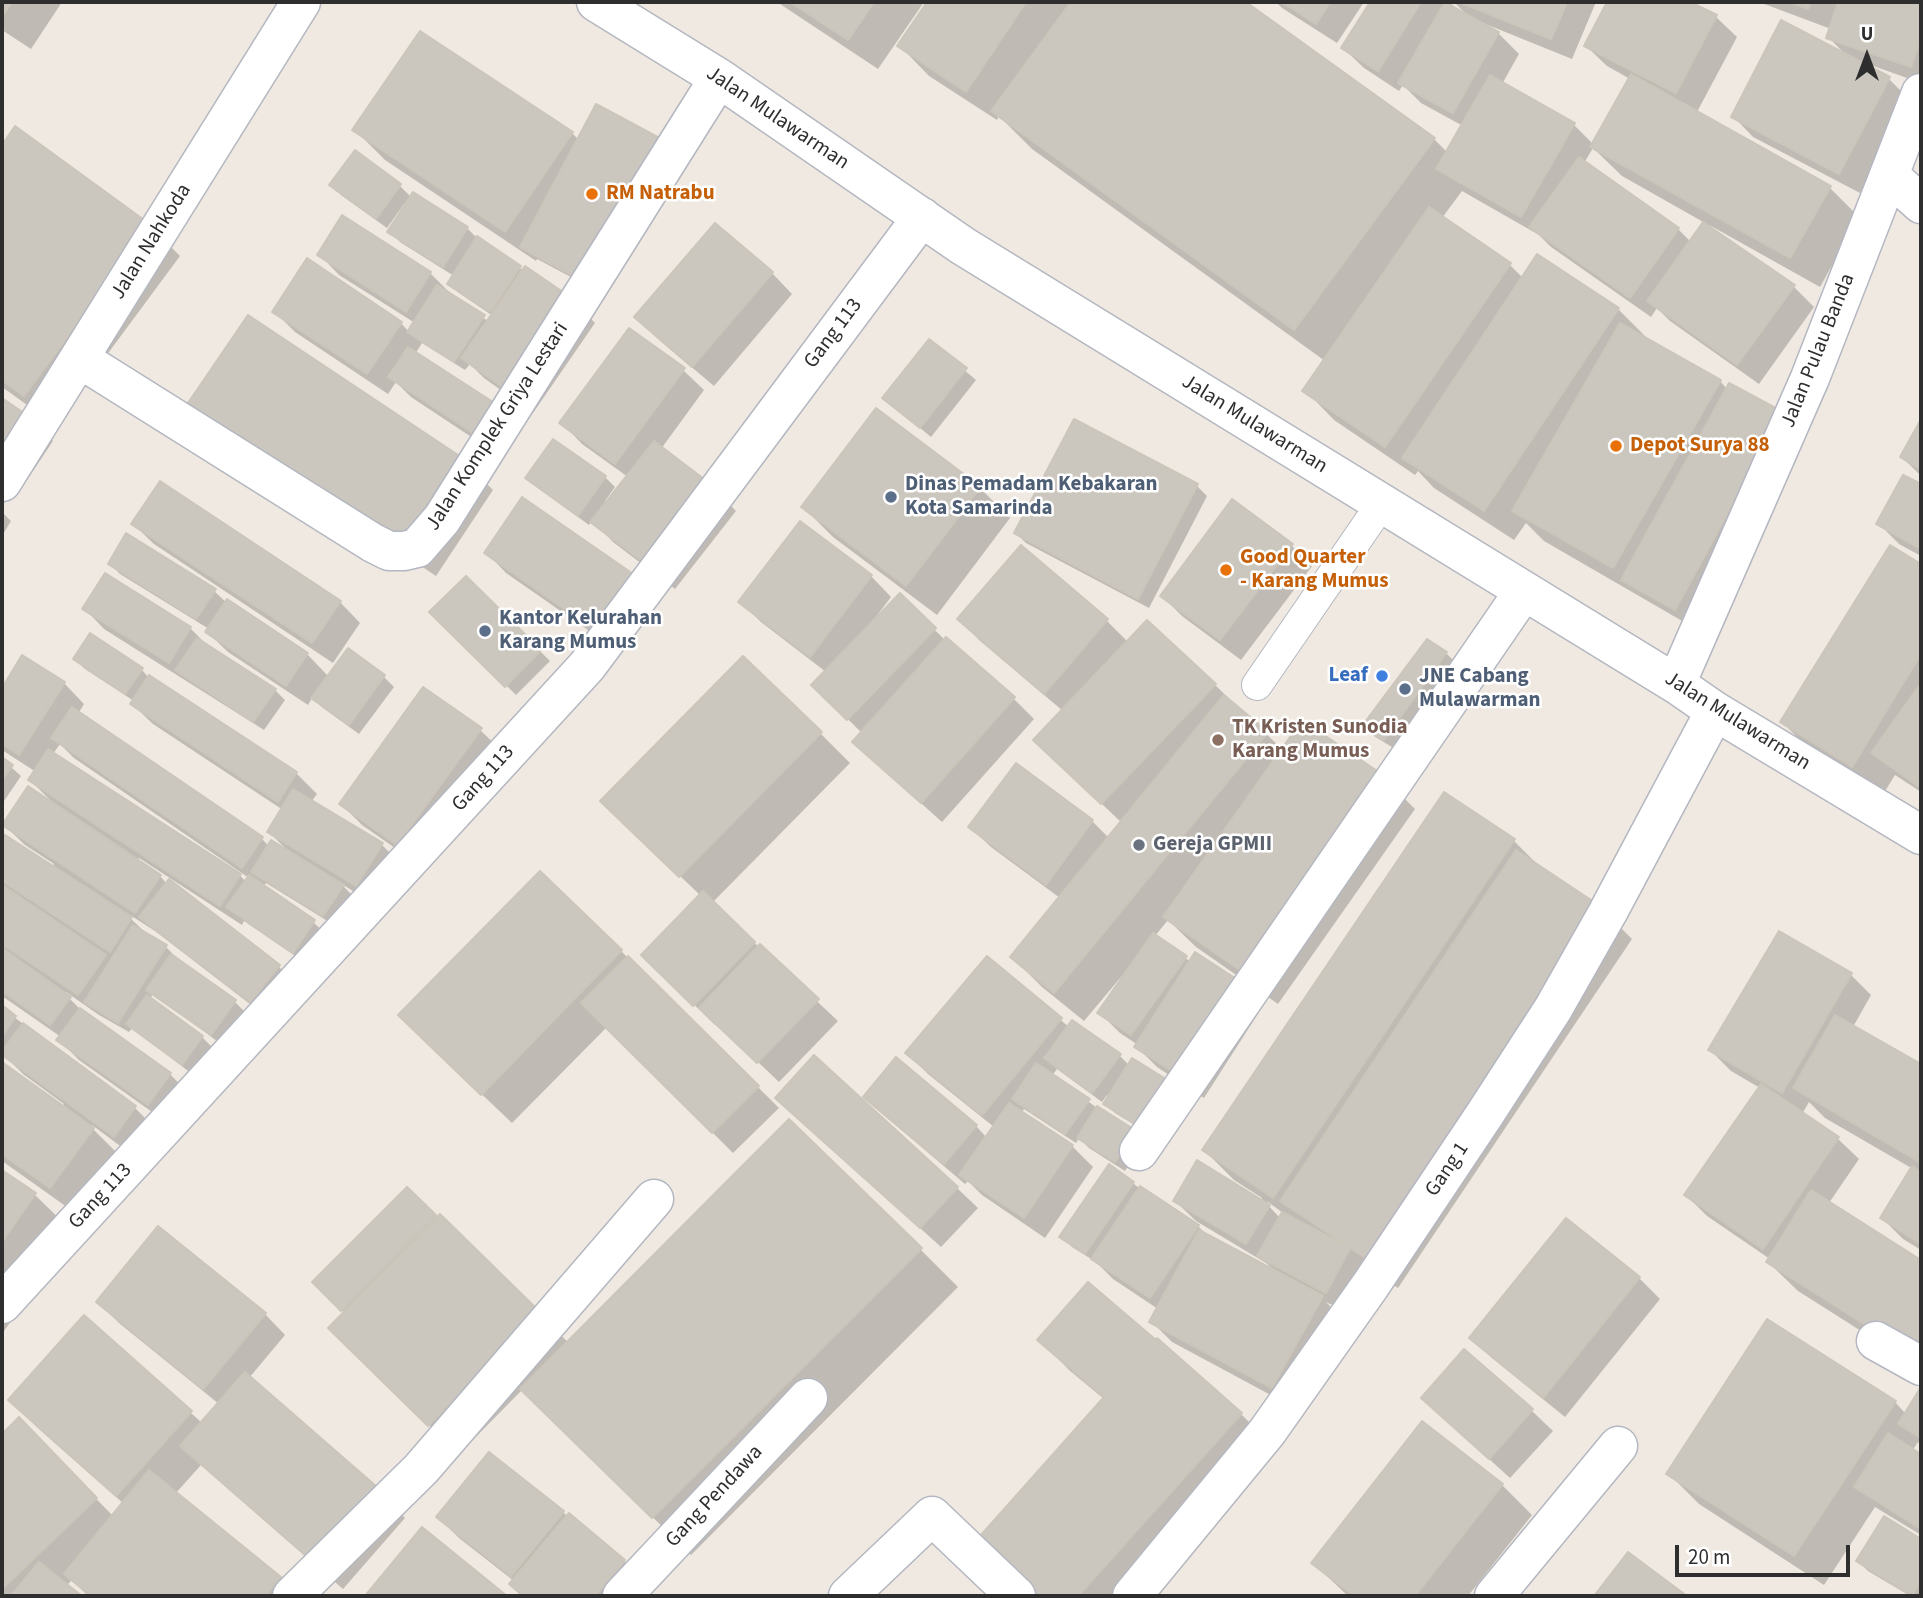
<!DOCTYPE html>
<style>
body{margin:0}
#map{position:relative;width:1923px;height:1598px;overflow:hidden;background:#efe9e1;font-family:"Source Sans 3",sans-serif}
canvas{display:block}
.frame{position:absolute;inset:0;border:4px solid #2e2e2e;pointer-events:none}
.north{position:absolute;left:1832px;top:21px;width:70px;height:70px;-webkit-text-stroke:5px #fff;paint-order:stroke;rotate:0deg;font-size:19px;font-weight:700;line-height:28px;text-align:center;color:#2e2e2e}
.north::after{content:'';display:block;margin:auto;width:24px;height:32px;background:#2e2e2e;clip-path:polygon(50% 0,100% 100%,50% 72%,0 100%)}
.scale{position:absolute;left:1675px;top:1545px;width:175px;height:32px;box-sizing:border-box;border:4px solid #2e2e2e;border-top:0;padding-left:9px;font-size:21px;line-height:24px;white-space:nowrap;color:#2e2e2e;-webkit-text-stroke:5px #fff;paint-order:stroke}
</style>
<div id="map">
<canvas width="1923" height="1598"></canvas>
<div class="frame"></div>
<div class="north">U</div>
<div class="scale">20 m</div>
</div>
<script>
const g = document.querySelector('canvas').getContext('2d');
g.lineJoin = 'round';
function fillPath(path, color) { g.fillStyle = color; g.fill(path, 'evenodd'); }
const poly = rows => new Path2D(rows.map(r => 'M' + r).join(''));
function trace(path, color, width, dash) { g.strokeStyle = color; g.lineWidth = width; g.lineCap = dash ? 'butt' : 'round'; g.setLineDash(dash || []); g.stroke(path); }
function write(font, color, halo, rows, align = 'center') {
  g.font = font + ' "Source Sans 3",sans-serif'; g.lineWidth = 5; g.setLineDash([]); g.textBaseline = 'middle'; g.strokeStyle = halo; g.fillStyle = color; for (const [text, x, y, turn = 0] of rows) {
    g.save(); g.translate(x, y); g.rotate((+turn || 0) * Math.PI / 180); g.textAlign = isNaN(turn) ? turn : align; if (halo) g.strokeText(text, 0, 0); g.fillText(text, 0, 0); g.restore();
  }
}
const shadow = poly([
 [2,2,62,2,31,49,2,30],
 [777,2,924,2,878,69],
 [929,2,1243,2,1434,139,1448,153,1463,126,1421,103,1403,85,1399,91,1364,68,1343,48,1372,2,1596,2,1572,59,1488,25,1487,27,1498,33,1519,54,1502,84,1574,125,1593,144,1630,79,1607,66,1586,46,1609,2,1687,2,1716,17,1737,37,1697,112,1830,188,1859,217,1820,287,1711,226,1710,228,1794,287,1814,307,1759,384,1670,321,1657,308,1651,317,1551,247,1539,235,1462,191,1442,218,1510,265,1523,278,1618,309,1648,339,1720,381,1727,389,1782,413,1696,629,1544,541,1526,523,1514,540,1434,488,1418,471,1415,475,1334,420,1305,390,1325,361,1032,149,999,116,997,120,929,76,900,46],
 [1454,2,1464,12,1463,13,1451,6],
 [1593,148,1622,176,1705,223,1691,242,1678,229,1584,163],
 [1276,2,1364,2,1337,43,1282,8],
 [1759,2,1921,2,1921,83,1865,63,1864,66,1889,79,1909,99,1860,193,1753,137,1733,116,1846,55,1828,37,1831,29],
 [355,130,572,133,579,140,599,292,537,259,536,261,385,160],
 [2,146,150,226,180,256,55,425,2,387],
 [331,185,400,186,411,197,467,228,477,238,524,271,575,302,595,323,533,413,484,378,470,364,465,370,422,343,415,354,497,454,411,397,396,382,388,394,295,332,274,311,401,323,409,332,415,323,339,275,319,254,430,273,451,294,489,322,493,316,459,293,449,283,454,276,400,242,390,232,406,205,404,204,387,228,341,195],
 [772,273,792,294,714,386,657,338,636,317],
 [930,341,976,380,931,437,884,398],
 [683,370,704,390,661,449,716,490,736,511,675,589,613,542,592,520,589,525,538,488,528,478,605,477,615,487,605,501,608,502,628,477,582,444,562,423],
 [2,400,33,421,53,441,15,498,2,489],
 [191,403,463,460,493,490,436,576,221,433],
 [1075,421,1197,486,1207,496,1149,608,1026,543,1016,533],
 [1921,424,1921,476,1902,457],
 [1904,477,1921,486,1921,556,1899,544,1878,523],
 [980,488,1010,518,937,615,833,537,803,507],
 [2,512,11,521,2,536],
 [133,524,340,602,360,623,333,663,154,544],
 [1291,545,1312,566,1241,660,1182,616,1162,596],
 [1021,547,1107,621,1128,642,1215,685,1283,750,1385,779,1415,809,1278,1004,1196,947,1168,920,1155,936,1191,962,1243,985,1263,1006,1204,1098,1157,1067,1136,1046,1138,1045,1120,1033,1100,1013,1123,979,1121,977,1084,1021,1042,987,1012,957,1060,898,991,847,970,827,1016,765,1092,821,1109,838,1122,823,1066,770,1063,711,979,640,959,619],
 [1890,547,1921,566,1921,792,1895,775,1882,796,1812,752,1782,722],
 [486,552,658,600,621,653,506,573],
 [110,564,214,591,227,603,307,654,329,677,348,651,384,677,394,687,359,734,323,708,312,698,308,705,228,652,207,632,209,629,120,574],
 [871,576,891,597,876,617,878,619,900,596,945,640,1014,699,1034,719,942,822,875,762,854,742,862,733,813,685,826,672,761,622,740,602],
 [466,578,550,661,516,695,432,612],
 [84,608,190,628,210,648,275,690,285,700,264,730,104,629],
 [1446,653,1456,663,1395,749,1374,736,1364,726],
 [23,657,64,683,84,704,78,714,262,839,269,846,288,851,269,832,283,810,153,724,132,704,134,701,85,669,75,659,142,670,149,678,296,773,317,794,311,802,381,844,402,865,377,906,345,886,344,887,353,896,334,925,266,883,263,887,313,922,324,932,304,962,244,921,242,925,139,858,137,861,160,876,167,884,278,966,299,986,272,1021,155,931,130,915,129,917,149,936,166,947,176,957,175,959,235,1002,245,1012,221,1044,153,994,149,1000,202,1037,212,1047,192,1074,132,1028,129,1032,99,1015,66,992,64,993,85,1014,170,1074,190,1095,169,1124,79,1060,59,1040,61,1037,2,996,2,835,52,867,54,864,25,845,4,825,53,803,30,780,36,772,2,750,2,691],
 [60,744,74,758,249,878,246,882,237,872,53,754],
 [480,730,501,750,418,864,362,825,341,804],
 [820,733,850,763,712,903,838,1021,779,1082,717,1023,715,1025,643,955,701,896,632,830],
 [2,759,21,776,2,804],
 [1514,841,1543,870,1602,909,1632,939,1398,1288,1370,1269,1347,1312,1326,1302,1342,1318,1293,1407,1172,1342,1151,1321,1158,1309,1113,1279,1096,1262,1072,1247,1062,1236,1133,1183,1140,1189,1141,1188,1198,1226,1209,1237,1275,1271,1266,1263,1196,1221,1175,1201,1260,1201,1262,1198,1234,1180,1204,1150],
 [1268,1202,1283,1213,1280,1218,1267,1204],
 [540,873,621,951,779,1108,733,1153,607,1027,512,1123,430,1045],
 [987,958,1069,1027,1120,1056,1130,1066,1156,1138,1115,1113,1105,1103,1110,1097,1107,1095,1102,1102,1057,1069,1052,1076,1144,1141,1125,1171,1089,1148,1079,1138,1076,1143,1024,1109,1021,1113,1072,1146,1093,1167,1045,1238,982,1195,968,1181,965,1184,886,1117,866,1097,976,1126,987,1138,994,1127,928,1074,907,1053],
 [1851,975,1871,995,1853,1027,1921,1066,1921,1250,1903,1239,1882,1218,1913,1169,1825,1118,1809,1102,1802,1114,1838,1139,1859,1159,1829,1203,1921,1262,1921,1369,1798,1291,1768,1262,1770,1259,1707,1216,1686,1195,1760,1088,1731,1071,1710,1050],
 [2,1008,135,1108,155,1128,135,1157,92,1125,91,1127,123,1159,81,1217,2,1161,2,1064,62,1107,64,1104,23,1074,2,1053,4,1051,2,1050],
 [798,1118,957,1188,978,1208,941,1247],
 [2,1172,35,1195,73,1232,2,1334],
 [407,1189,569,1343,920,1249,958,1287,691,1555,523,1389,459,1454,360,1358,345,1313,314,1282],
 [1567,1221,1639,1278,1660,1299,1565,1417,1492,1358,1472,1338],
 [98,1302,265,1314,285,1335,249,1378,376,1488,405,1518,343,1589,201,1465,175,1494,279,1578,297,1596,88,1596,72,1580,66,1586,79,1596,2,1596,2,1436,19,1420,113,1516,124,1504,40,1430,10,1400,85,1317,202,1423,219,1404,119,1323],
 [1040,1340,1156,1343,1157,1341,1241,1414,1271,1444,1135,1596,1030,1596,1104,1399,1069,1370],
 [1465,1351,1532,1411,1553,1431,1510,1478,1444,1418],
 [1921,1391,1921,1445,1918,1442,1912,1451,1921,1456,1921,1535,1875,1507,1824,1585,1699,1504,1669,1474,1895,1402,1906,1414],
 [1502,1485,1532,1515,1468,1596,1348,1596,1313,1563],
 [563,1512,568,1517,569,1515,624,1561,645,1582,632,1596,524,1596,511,1584,514,1581,459,1538,438,1517],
 [1885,1519,1921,1541,1921,1596,1910,1596,1868,1571,1858,1561],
 [423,1530,504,1596,367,1596]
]);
const building = poly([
 [2,2,12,2,2,17,2,2],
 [790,2,874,2,848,40,790,2],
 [927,2,1026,2,966,92,897,46,927,2],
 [1071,2,1246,2,1435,138,1294,330,991,111,1071,2],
 [1282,2,1330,2,1316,24,1282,2],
 [1370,2,1421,2,1378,71,1341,48,1370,2],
 [1445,2,1499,32,1453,113,1398,83,1445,2],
 [1459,2,1567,2,1551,39,1459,2],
 [1607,2,1690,2,1717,15,1676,93,1584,46,1607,2],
 [1790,2,1811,2,1808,9,1790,2],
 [1838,2,1921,2,1921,38,1911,67,1826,38,1838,2],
 [1781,20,1890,77,1839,174,1731,117,1781,20],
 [420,31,573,132,505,232,352,130,420,31],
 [1631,74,1831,186,1790,258,1590,147,1631,74],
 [1490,75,1575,123,1521,217,1436,169,1490,75],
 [596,104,665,141,588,284,520,247,596,104],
 [15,126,151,225,24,396,2,380,2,145,15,126],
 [355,150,401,184,376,219,329,185,355,150],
 [1579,157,1679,228,1630,298,1529,227,1579,157],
 [413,192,468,227,443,267,387,232,413,192],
 [1429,207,1511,263,1385,447,1302,391,1429,207],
 [342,215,431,272,406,312,317,255,342,215],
 [1703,222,1795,285,1737,365,1647,301,1703,222],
 [715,223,773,272,692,367,634,317,715,223],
 [477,236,521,266,490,312,447,284,477,236],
 [1537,254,1619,308,1484,511,1402,458,1537,254],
 [307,258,402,322,367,374,272,312,307,258],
 [525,266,576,301,512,394,461,358,525,266],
 [437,285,485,315,454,362,407,332,437,285],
 [248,315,464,459,405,547,188,403,248,315],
 [1620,323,1721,380,1613,568,1512,511,1620,323],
 [629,328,685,368,615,464,559,423,629,328],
 [929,339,967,368,920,428,882,398,929,339],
 [408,347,496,404,476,435,388,377,408,347],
 [1729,383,1783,412,1675,610,1621,580,1729,383],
 [2,398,34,420,2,467,2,398],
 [876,408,981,487,906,586,801,507,876,408],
 [1074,419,1198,484,1138,599,1014,533,1074,419],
 [1920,421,1921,422,1921,470,1900,457,1920,421],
 [553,439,606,476,578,516,525,478,553,439],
 [654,441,717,489,654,570,590,522,654,441],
 [1903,475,1921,484,1921,549,1876,524,1903,475],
 [160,481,341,601,312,643,131,524,160,481],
 [522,497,639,578,600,634,484,553,522,497],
 [1232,499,1293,544,1220,640,1160,596,1232,499],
 [800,521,872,575,810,657,738,602,800,521],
 [126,533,216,589,196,619,108,564,126,533],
 [1021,545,1108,619,1044,694,957,619,1021,545],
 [1890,545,1921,564,1921,654,1852,767,1780,722,1890,545],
 [105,573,191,627,169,663,82,609,105,573],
 [466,576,541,650,505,687,429,612,466,576],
 [900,593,936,628,847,720,811,685,900,593],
 [227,599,308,653,286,686,205,632,227,599],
 [1147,620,1216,684,1101,804,1033,740,1147,620],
 [90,633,143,668,125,694,73,659,90,633],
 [946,637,1015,697,921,803,852,742,946,637],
 [197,638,276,689,253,722,175,670,197,638],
 [1427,639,1447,652,1384,740,1362,726,1427,639],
 [348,648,385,675,349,725,311,698,348,648],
 [22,655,65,682,19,755,2,744,2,688,22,655],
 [743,656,822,732,679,877,600,801,743,656],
 [149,675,297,772,278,802,130,704,149,675],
 [1921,683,1921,788,1871,753,1921,683],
 [423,687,482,728,397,845,339,804,423,687],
 [1224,695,1268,732,1054,993,1010,957,1224,695],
 [72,707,263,837,242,868,51,738,72,707],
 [1302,720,1386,777,1247,975,1163,917,1302,720],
 [48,749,241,874,220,906,28,780,48,749],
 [2,757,13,765,2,780,2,757],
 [1016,763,1093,820,1046,885,968,827,1016,763],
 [28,786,161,875,135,913,2,825,28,786],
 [293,789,383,843,356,886,267,832,293,789],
 [1444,792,1515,839,1273,1198,1202,1150,1444,792],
 [2,833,132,917,110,952,2,881,2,833],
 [271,840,344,885,323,916,251,872,271,840],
 [1516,850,1603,908,1367,1259,1280,1201,1516,850],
 [540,871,622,950,481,1095,398,1015,540,871],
 [249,875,315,920,293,953,226,907,249,875],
 [169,879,280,965,250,1002,139,917,169,879],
 [2,885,106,955,78,995,2,944,2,885],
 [703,891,755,942,693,1006,641,955,703,891],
 [133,925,167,945,118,1023,84,1002,133,925],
 [1779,931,1852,973,1782,1093,1708,1050,1779,931],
 [1153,933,1187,956,1131,1035,1097,1013,1153,933],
 [760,944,819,999,757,1063,699,1008,760,944],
 [2,948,71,997,50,1025,2,991,2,948],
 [1195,952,1244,984,1183,1078,1134,1047,1195,952],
 [171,954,236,1000,211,1035,146,990,171,954],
 [628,956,759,1086,712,1133,581,1003,628,956],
 [987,956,1062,1018,982,1115,905,1053,987,956],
 [147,995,203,1036,182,1065,126,1024,147,995],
 [2,1005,16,1016,2,1037,2,1005],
 [80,1008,171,1073,148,1105,56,1040,80,1008],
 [1835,1015,1921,1064,1921,1163,1793,1088,1835,1015],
 [1072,1020,1121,1054,1092,1093,1044,1058,1072,1020],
 [23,1023,136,1106,114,1137,2,1055,2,1051,23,1023],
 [814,1055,958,1187,920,1228,775,1098,814,1055],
 [896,1057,977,1125,944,1164,863,1097,896,1057],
 [1132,1058,1174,1084,1145,1130,1103,1104,1132,1058],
 [2,1062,94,1128,50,1188,2,1154,2,1062],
 [1036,1063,1090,1099,1065,1134,1012,1099,1036,1063],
 [1761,1084,1839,1137,1763,1249,1684,1195,1761,1084],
 [1009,1103,1073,1145,1024,1218,959,1175,1009,1103],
 [1097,1106,1135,1130,1115,1162,1077,1138,1097,1106],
 [789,1119,922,1248,652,1518,520,1389,789,1119],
 [1197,1160,1270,1205,1246,1244,1173,1201,1197,1160],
 [1109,1164,1134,1182,1085,1254,1059,1237,1109,1164],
 [1912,1166,1921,1172,1921,1244,1880,1218,1912,1166],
 [2,1170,36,1193,2,1242,2,1170],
 [1140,1186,1199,1225,1150,1298,1091,1259,1140,1186],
 [407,1187,436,1215,341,1311,312,1282,407,1187],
 [1811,1190,1921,1260,1921,1360,1766,1262,1811,1190],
 [1282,1212,1350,1248,1326,1293,1257,1256,1282,1212],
 [440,1214,540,1312,428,1426,328,1328,440,1214],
 [1566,1218,1640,1277,1543,1398,1469,1338,1566,1218],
 [158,1226,266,1313,203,1389,96,1302,158,1226],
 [1199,1230,1323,1296,1272,1388,1149,1322,1199,1230],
 [1088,1282,1156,1340,1157,1338,1242,1413,1078,1596,1031,1596,973,1544,1104,1397,1037,1340,1088,1282],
 [84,1315,192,1411,116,1496,8,1400,84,1315],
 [1767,1319,1896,1401,1794,1556,1666,1474,1767,1319],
 [1464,1349,1533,1409,1489,1459,1421,1398,1464,1349],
 [245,1372,377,1487,312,1561,180,1446,245,1372],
 [1921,1387,1921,1438,1898,1424,1921,1387],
 [19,1417,97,1498,2,1589,2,1434,19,1417],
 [1422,1421,1503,1484,1415,1596,1354,1596,1311,1563,1422,1421],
 [1888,1433,1921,1454,1921,1529,1854,1487,1888,1433],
 [489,1452,564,1511,511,1576,436,1517,489,1452],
 [149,1470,281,1577,265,1596,91,1596,64,1574,149,1470],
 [569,1513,625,1560,595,1596,523,1596,509,1584,569,1513],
 [1884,1516,1921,1539,1921,1581,1912,1596,1856,1561,1884,1516],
 [422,1527,507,1596,365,1596,422,1527],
 [1628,1552,1687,1596,1594,1596,1628,1552],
 [39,1562,82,1596,11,1596,39,1562]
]);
const lane = poly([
 [1257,685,1382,503]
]);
const street = poly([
 [596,2,719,78,963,246,1676,684,1715,711,1921,835],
 [1889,175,1921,204],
 [80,359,373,543,389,551,404,551,417,548,442,519,719,78],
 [2,482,301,2],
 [1676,684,1810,378,1921,93],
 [1139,1151,1524,591],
 [2,1304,587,666,922,217],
 [1876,1341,1921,1366],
 [292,1596,421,1469,654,1199],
 [622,1596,808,1398],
 [848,1596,932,1516,1016,1596],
 [1132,1596,1267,1432,1370,1286,1485,1114,1553,1009,1608,912,1715,711],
 [1494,1596,1618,1446]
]);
const markers = [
 [592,194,7,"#e8710a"],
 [1616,446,7,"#e8710a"],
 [891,497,7,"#5c6f8a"],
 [1226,570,7,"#e8710a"],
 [485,631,7,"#5c6f8a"],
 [1382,676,7,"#3f7fe0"],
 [1405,689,7,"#5c6f8a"],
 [1218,740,7,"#8d6e63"],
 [1139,845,7,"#6b7280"]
];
const streetNames = [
 ["Jalan Mulawarman",777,119,34],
 ["Jalan Nahkoda",152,242,-58],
 ["Gang 113",834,334,-53],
 ["Jalan Pulau Banda",1819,351,-68],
 ["Jalan Mulawarman",1254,425,32],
 ["Jalan Komplek Griya Lestari",498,427,-57],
 ["Jalan Mulawarman",1737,722,32],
 ["Gang 113",484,779,-48],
 ["Gang 1",1448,1170,-56],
 ["Gang 113",101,1197,-47],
 ["Gang Pendawa",715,1497,-47]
];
const foodNames = [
 ["RM Natrabu",606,194],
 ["Depot Surya 88",1630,446],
 ["Good Quarter",1240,558],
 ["- Karang Mumus",1240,582]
];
const serviceNames = [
 ["Dinas Pemadam Kebakaran",905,485],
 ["Kota Samarinda",905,509],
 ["Kantor Kelurahan",499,619],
 ["Karang Mumus",499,643],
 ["JNE Cabang",1419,677],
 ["Mulawarman",1419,701]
];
const shopNames = [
 ["Leaf",1368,676]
];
const educationNames = [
 ["TK Kristen Sunodia",1232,728],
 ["Karang Mumus",1232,752]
];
const worshipNames = [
 ["Gereja GPMII",1153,845]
];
fillPath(shadow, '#0003');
fillPath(building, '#cbc7bf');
trace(building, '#cbc5ba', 2);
trace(lane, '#b4b7c1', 32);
trace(street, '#b4b7c1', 41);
trace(lane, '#fff', 30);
trace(street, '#fff', 38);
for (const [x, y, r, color] of markers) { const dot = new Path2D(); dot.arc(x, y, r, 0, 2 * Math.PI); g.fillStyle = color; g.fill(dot); trace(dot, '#fff', 2.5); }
write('21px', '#2e2e2e', '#fff', streetNames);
write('bold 21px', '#c56008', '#fff', foodNames, 'left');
write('bold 21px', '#4e5e75', '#fff', serviceNames, 'left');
write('bold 21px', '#366cbe', '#fff', shopNames, 'right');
write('bold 21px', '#785e54', '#fff', educationNames, 'left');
write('bold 21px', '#5b616d', '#fff', worshipNames, 'left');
</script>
